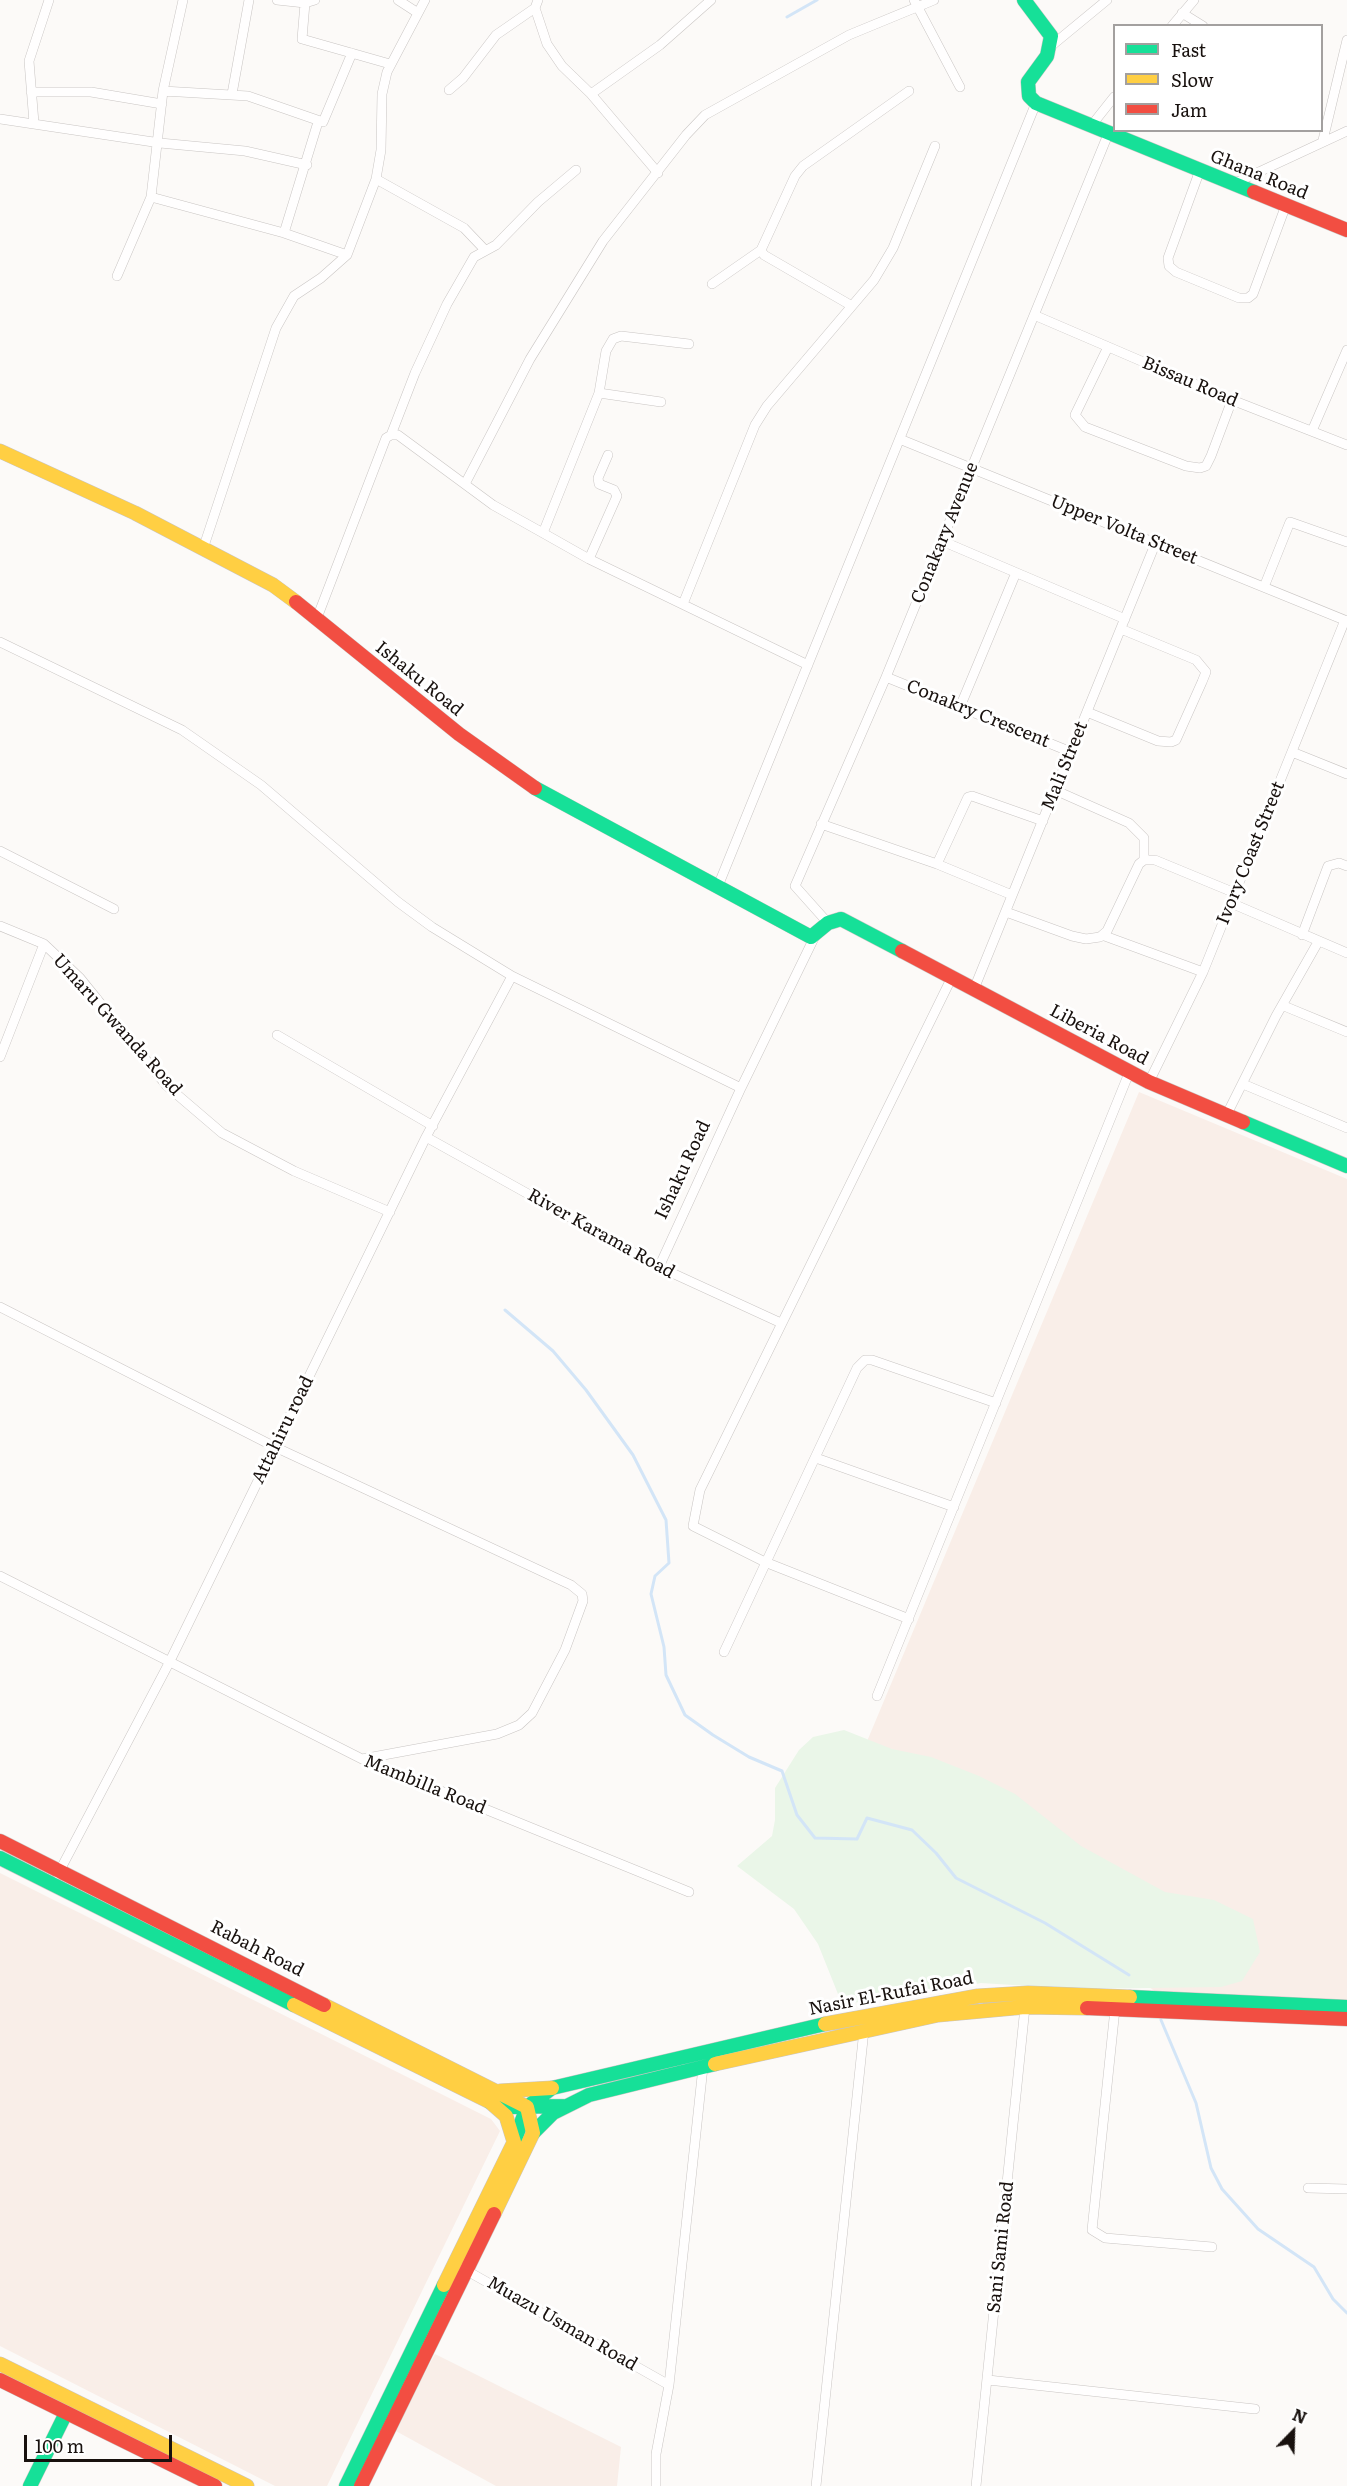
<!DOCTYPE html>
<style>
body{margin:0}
#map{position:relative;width:1347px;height:2486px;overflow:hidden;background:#fcfaf8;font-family:Literata,serif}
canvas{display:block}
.legend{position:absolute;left:1113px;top:24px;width:210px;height:108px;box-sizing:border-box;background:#fff;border:2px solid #a3a09f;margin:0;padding:8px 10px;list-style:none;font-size:18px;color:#18110e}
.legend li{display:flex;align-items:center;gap:12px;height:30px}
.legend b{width:30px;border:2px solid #a3a09f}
.north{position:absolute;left:1263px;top:2402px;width:60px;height:60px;-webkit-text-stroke:4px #fff;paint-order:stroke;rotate:23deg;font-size:16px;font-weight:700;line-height:24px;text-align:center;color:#18110e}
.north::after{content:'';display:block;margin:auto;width:21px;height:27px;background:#18110e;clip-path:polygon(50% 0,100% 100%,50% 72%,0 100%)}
.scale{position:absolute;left:24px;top:2435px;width:148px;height:27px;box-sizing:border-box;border:3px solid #18110e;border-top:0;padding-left:8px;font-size:18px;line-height:21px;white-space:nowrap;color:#18110e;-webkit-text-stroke:4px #fff;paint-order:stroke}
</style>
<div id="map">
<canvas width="1347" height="2486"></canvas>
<ul class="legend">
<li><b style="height:8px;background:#16e098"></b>Fast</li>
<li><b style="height:8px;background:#ffcf43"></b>Slow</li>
<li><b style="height:8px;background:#f24e42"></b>Jam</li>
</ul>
<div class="north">N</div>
<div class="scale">100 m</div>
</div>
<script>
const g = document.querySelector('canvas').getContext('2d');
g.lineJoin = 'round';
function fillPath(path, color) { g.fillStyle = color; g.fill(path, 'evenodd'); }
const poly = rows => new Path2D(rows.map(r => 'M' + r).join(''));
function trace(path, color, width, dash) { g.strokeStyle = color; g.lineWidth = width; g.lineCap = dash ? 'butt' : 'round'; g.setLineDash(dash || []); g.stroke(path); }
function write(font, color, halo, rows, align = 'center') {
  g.font = font + ' Literata,serif'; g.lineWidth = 6; g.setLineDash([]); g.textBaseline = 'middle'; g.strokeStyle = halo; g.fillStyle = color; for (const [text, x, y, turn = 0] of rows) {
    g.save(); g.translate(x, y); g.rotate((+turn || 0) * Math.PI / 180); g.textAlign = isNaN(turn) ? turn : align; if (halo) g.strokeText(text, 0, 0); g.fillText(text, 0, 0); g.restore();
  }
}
const education = poly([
 [1139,1092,1347,1179,1347,2001,1156,1992,1110,1959,842,1801],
 [0,1873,491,2119,500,2131,327,2486,275,2486,0,2346],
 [435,2354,621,2447,617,2486,496,2486,394,2430]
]);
const green = poly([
 [844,1730,892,1749,931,1757,979,1776,1015,1794,1081,1846,1165,1892,1214,1900,1253,1919,1260,1952,1242,1981,1221,1987,1076,1989,981,1983,910,1996,842,2004,818,1944,794,1909,737,1866,772,1836,775,1820,775,1788,799,1750,813,1737]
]);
const stream = poly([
 [787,17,817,0],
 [505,1310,553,1351,586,1390,633,1455,666,1520,669,1563,655,1576,651,1594,664,1647,666,1675,685,1715,713,1735,749,1757,782,1771,797,1815,815,1838,857,1839,867,1818,912,1830,936,1853,956,1878,1045,1923,1129,1975],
 [1161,2020,1196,2103,1211,2168,1222,2189,1258,2229,1314,2267,1333,2299,1347,2313]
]);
const street = poly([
 [277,0,305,3,315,0],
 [398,0,418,13],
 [538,0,535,8,547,44,562,66,591,94,658,173],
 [914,0,960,87],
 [305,3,302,39,390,64],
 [1182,13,1203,26],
 [1172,26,1194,0],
 [1050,47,1107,0],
 [449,90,463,78,496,35,535,8],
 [163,91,248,96,323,122,352,53],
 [31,92,91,92,162,104],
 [232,94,249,0],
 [591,94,660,45,711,0],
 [0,119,160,143,245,151,307,165],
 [34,123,29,61,49,0],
 [1091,126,1114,97],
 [1323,140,1347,40],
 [1200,170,1168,258,1169,266,1176,272,1239,298,1248,298,1253,294,1286,205],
 [376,179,464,228,485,250],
 [1233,184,1347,131],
 [151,197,284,233,347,255],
 [284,233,318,122],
 [117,276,151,197,163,91,183,0],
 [712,284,761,250],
 [852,306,764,255,761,250,795,176,803,166,909,91],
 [1034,315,1232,400,1347,445],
 [1108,347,1075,415,1085,427,1186,466,1200,468,1206,466,1211,456,1232,400],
 [599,393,661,402],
 [1312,431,1347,350],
 [391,435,415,373,447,304,474,257,496,245,538,202,576,170],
 [902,440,1347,621],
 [465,484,530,359,603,241,686,135,705,115,849,35,934,0],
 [543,533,599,393,606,351,613,339,621,336,689,344],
 [942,541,1125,619],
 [203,549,276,328,294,296,321,278,347,255,376,179,381,150,382,94,387,72,425,0],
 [589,559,617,496,614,490,599,484,598,478,608,455],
 [1264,587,1290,522,1347,542],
 [683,604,755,425,767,406,874,280,893,248,935,146],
 [317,618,386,438,391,435,398,435,493,505,543,533,589,559,808,665],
 [0,642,182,730,261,785,398,902,432,927,512,976,741,1088],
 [886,677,1071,752],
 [960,707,1015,575],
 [1087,712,1158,741,1171,742,1176,740,1202,682,1206,672,1196,660,1121,629],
 [1292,752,1347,774],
 [1057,791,1129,823,1144,838,1144,860],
 [821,824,937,864,1012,895],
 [0,851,114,909],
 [937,864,968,797,972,796,1043,821],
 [718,886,1036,103],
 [1231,903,1347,953],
 [1006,912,1072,936,1086,939,1100,937,1107,931,1139,864,1144,860,1155,860,1235,893],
 [828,923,795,886,886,677,1109,132],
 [0,926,44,944,80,978,167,1086,222,1133,294,1171,390,1212],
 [1102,935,1203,972],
 [1302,935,1328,866,1339,863,1347,866],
 [974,989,1156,542],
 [1284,1006,1347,1032],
 [277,1035,433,1126],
 [0,1057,44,944],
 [1149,1082,1203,972,1345,620],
 [1243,1084,1347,1128],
 [1227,1114,1276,1016,1318,942],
 [426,1137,659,1267,781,1323],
 [659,1267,741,1088,815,936],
 [0,1307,275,1447,571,1585,582,1594,583,1601,565,1650,532,1713,519,1725,497,1734,362,1759],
 [816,1458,954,1507],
 [0,1576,362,1759,689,1892],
 [909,1619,765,1562,693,1526,700,1490,952,977],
 [724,1652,857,1368,865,1360,872,1360,996,1403],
 [877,1696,1129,1073],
 [58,1874,169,1663,426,1137,512,976],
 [1115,2009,1092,2230,1105,2238,1212,2247],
 [1308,2188,1347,2189],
 [462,2268,669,2385],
 [988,2380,1255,2409],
 [656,2486,656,2454,669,2385,703,2067],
 [816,2486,864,2030],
 [976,2486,1025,2007]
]);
const fast = poly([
 [1024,0,1051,36,1047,56,1028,82,1029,96,1036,103,1254,192],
 [535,788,811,937,828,923,841,919,902,951],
 [1243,1122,1347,1166],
 [0,1858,294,2005],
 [1130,1997,1347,2007],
 [490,2102,511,2107,567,2106,589,2095,715,2064],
 [533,2133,553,2113,567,2106],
 [514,2142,527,2107,552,2088,825,2024],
 [30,2486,66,2413],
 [346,2486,444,2285]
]);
const slow = poly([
 [0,451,135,513,273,585,296,602],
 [294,2005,490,2102,506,2116,514,2142,444,2285],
 [324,2005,527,2107,533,2133,494,2214],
 [825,2024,978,1996,1028,1993,1130,1997],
 [715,2064,938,2015,1025,2007,1087,2008],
 [500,2091,552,2088],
 [0,2364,247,2486]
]);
const jam = poly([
 [1254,192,1347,230],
 [296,602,459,734,535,788],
 [902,951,1149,1082,1243,1122],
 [0,1841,324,2005],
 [1087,2008,1347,2019],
 [0,2380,215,2486],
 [361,2486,494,2214]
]);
const streetNames = [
 ["Ghana Road",1259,175,22],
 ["Bissau Road",1190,382,23],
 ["Upper Volta Street",1124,530,22],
 ["Conakary Avenue",945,533,-68],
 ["Ishaku Road",419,679,39],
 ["Conakry Crescent",978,714,22],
 ["Mali Street",1065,766,-68],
 ["Ivory Coast Street",1251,853,-68],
 ["Umaru Gwanda Road",117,1025,48],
 ["Liberia Road",1099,1035,28],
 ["Ishaku Road",683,1170,-65],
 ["River Karama Road",601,1234,29],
 ["Attahiru road",283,1430,-64],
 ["Mambilla Road",425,1785,22],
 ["Rabah Road",257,1949,27],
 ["Nasir El-Rufai Road",891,1994,-11],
 ["Sani Sami Road",1001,2247,-84],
 ["Muazu Usman Road",562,2324,30]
];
fillPath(education, '#f9eee8');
fillPath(green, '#eaf6e8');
trace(stream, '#d3e5f7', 3);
trace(street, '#c9c5c3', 10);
trace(fast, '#c9c5c3', 15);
trace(slow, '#c9c5c3', 15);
trace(jam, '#c9c5c3', 15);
trace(street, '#fffefe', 9);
trace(fast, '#16e098', 14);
trace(slow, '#ffcf43', 14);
trace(jam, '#f24e42', 14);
write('18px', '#18110e', '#fff', streetNames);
</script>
